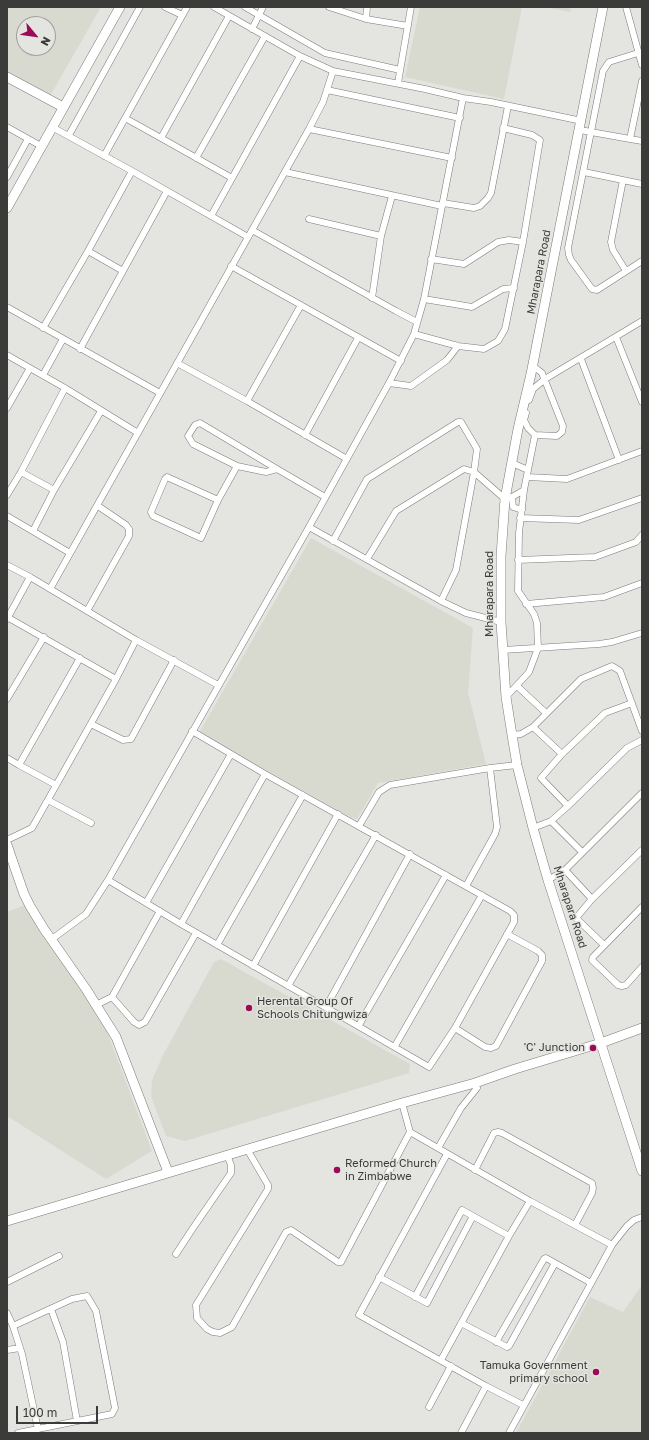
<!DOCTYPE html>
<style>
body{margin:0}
#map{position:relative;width:649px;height:1440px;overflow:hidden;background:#e4e4e0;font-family:"Golos Text",sans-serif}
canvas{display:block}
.frame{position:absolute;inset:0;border:8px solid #3b3b3a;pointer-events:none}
.north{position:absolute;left:16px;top:16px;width:40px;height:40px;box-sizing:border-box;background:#e4e4e0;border:1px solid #a0a09e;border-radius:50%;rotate:119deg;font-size:11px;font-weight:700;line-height:16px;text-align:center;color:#3b3b3a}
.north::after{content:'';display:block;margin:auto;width:14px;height:18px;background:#9d0b57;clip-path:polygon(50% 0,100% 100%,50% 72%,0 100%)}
.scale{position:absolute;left:16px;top:1406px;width:82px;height:18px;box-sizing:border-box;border:2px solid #3b3b3a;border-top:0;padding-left:5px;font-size:12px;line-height:14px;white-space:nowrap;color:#3b3b3a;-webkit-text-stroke:3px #e4e4e0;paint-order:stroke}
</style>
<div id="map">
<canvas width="649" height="1440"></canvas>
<div class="frame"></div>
<div class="north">N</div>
<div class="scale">100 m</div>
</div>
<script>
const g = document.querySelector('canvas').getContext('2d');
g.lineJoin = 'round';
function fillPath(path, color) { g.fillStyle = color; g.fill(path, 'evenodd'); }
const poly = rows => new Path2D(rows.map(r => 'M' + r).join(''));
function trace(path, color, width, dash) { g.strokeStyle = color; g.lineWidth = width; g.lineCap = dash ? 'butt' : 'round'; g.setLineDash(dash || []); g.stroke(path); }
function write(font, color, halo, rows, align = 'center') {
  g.font = font + ' "Golos Text",sans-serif'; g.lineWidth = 3; g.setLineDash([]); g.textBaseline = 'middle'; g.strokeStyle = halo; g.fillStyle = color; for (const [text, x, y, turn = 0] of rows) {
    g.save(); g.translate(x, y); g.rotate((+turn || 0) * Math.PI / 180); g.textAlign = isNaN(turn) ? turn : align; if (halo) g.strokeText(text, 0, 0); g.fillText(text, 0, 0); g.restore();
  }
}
const built = poly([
 [7,7,101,7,50,96,7,72],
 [24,24,48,24,48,48,24,48],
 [420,7,522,7,504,99,405,77],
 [545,7,571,7,570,12],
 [311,538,473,628,468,692,486,764,378,783,357,819,350,817,199,733],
 [25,905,103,1021,152,1151,106,1179,7,1116,7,912],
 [221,959,410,1064,409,1073,185,1141,166,1136,151,1096,152,1080,163,1055,214,962],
 [642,1285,642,1433,516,1433,590,1297,623,1312]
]);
const street = poly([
 [165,7,182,15],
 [214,7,300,56,333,71,425,89,463,98,491,102,582,121],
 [245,7,325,53,400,70],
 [329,7,366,19],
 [367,7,366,19,408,26],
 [626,7,642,65],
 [229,16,161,138,232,178],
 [252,29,263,7],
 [638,53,609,62,603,71,568,248,569,255,571,260,592,289,597,290,642,261],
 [642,81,630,139,642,141],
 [398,83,411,7],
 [327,90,460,118],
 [125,118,161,138],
 [7,127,41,146],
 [52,127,132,171,248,237],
 [309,129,452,158],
 [580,130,630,139],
 [69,135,140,7],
 [104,156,187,7],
 [196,158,265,36],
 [285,172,442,206],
 [584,172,642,184],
 [7,177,28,139],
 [623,180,611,242,613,250,626,271],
 [443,203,474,208,480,206,488,198,491,193,508,106],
 [211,216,300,56],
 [309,219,381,236],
 [252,230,396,311,417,322],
 [88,251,123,271],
 [431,259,464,264,498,242,509,240,523,242],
 [231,266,401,361],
 [372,298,381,236,392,196],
 [424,299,472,307,503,289,514,288],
 [7,307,160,393],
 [43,328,88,251,132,171],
 [414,334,458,346,484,349,498,341,505,329,523,242,540,140,532,135,503,128],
 [616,337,642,402],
 [80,349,167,191],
 [7,355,65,388,138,433],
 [581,359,619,460],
 [177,363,247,401,347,459],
 [533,366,542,373,563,426,562,432,557,436,535,435],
 [43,375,63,339],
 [389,383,411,386,447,360,458,346],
 [529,400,533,389,545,379,642,321],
 [247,401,301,305],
 [7,408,30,368],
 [305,435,358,338],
 [512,463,528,470],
 [277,469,200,423,195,425,188,436,193,444,237,466,266,472,277,469,325,497],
 [21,472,54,490],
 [527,477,567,479,642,451],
 [7,495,21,472,65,388],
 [512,497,513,507,522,510],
 [218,500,167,477,165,479,151,512,153,516,201,538,218,500,237,466],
 [7,516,70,553],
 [520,518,579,520,642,498],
 [309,527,441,601,466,613,501,622],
 [33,531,54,490,101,411],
 [333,541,367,479,458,422,461,422,477,449,474,472,456,570,441,601],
 [367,559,396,511,464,469,474,472,505,499,512,497,524,490],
 [518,560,595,557,636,542,642,535],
 [7,565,30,577,136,640,218,685],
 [50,589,309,129,323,102,333,71],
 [526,604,604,597,642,583],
 [87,611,129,536,129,529,126,525,98,506],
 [7,617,116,679],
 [7,619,30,577],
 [503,650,599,644,612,642,642,633],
 [517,686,546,713],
 [506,697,529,672,538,648,537,623,534,614,518,591,519,533,524,490,535,435,528,428,524,420,526,413],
 [7,699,44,637],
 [91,724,123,740,131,739,174,660],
 [533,727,562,754],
 [512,735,521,734,533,727,581,679,612,666,620,671,642,731],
 [7,758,19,765],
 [56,785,19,765,80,658],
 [48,800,91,823],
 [568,806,541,778,562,754,605,713,632,703],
 [551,821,582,852],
 [359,826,379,792,390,785,490,768,517,765],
 [533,828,551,821,568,806,627,748,642,740],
 [7,840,32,828,116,679,136,640],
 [565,870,592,899],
 [108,880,181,924,429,1067,455,1028,514,922,514,915,510,911,265,774,192,731],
 [548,880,565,870,642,793],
 [466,886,495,834,497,827,490,768],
 [146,903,231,754],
 [642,907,593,957,592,960,618,985,622,986,626,985,642,967],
 [181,924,265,774],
 [52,939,86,914,108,880,309,527,389,383,414,334,424,299,463,98],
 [217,945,303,795],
 [604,945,576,918,592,899,642,850],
 [253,966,338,814],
 [288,986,376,835],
 [112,997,134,1022,139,1025,145,1022,196,933],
 [96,1005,112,997,160,911],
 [326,1007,410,854],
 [359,1025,446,875],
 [455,1028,485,1047,491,1048,496,1046,542,961,542,955,538,951,507,934],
 [395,1046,482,895],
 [402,1103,410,1132],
 [438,1148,461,1108,477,1088],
 [247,1149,268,1185,268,1189,196,1305,197,1318,207,1329,213,1332,220,1333,232,1327,286,1232,291,1230,338,1262,341,1262,410,1132,530,1201,612,1245],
 [447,1154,359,1315,486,1386,523,1405],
 [475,1170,494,1133,498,1132,502,1133,592,1183,593,1188,592,1193,575,1225],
 [176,1254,193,1228,231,1173,231,1165,227,1155],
 [379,1277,427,1303,473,1216],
 [7,1282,59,1256],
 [415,1297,462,1210,509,1236],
 [51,1309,63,1342,77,1421],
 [7,1313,13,1326,22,1354,38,1429],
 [461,1323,507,1347,509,1346,555,1263],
 [13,1326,72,1299,87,1296,96,1311,115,1408,112,1414,18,1433],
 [496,1342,544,1259,546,1258,591,1283],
 [7,1350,20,1348],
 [441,1360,509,1236,530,1201],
 [429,1407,451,1366],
 [461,1433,486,1386],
 [509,1433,612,1245,627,1226,634,1220,642,1217]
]);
const secondary = poly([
 [603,7,531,374,518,429,505,499,501,556,501,622,506,697,512,735,517,765,533,828,548,880,642,1171],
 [7,77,63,107],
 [7,208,120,7],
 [7,845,24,894,30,906,44,929,86,989,116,1037,168,1172],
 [7,1221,402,1103,475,1083,515,1069,601,1043,642,1028]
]);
const markers = [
 [249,1008,4,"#9d0b57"],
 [593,1048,4,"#9d0b57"],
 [337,1170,4,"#9d0b57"],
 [596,1372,4,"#9d0b57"]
];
const streetNames = [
 ["Mharapara Road",539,272,-79],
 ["Mharapara Road",490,594,-90],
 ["Mharapara Road",570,907,72]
];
const poiNames = [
 ["Herental Group Of",257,1002],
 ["Schools Chitungwiza",257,1015],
 ["'C' Junction",585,1048,"right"],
 ["Reformed Church",345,1164],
 ["in Zimbabwe",345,1177],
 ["Tamuka Government",588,1366,"right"],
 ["primary school",588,1379,"right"]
];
fillPath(built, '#d9dacf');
trace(street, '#7b7c78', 7);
trace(secondary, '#7b7c78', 10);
trace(street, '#fff', 6);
trace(secondary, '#fff', 9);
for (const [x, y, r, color] of markers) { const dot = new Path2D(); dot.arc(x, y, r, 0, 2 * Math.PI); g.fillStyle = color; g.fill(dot); trace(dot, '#e4e4e0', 1.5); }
write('11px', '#3b3b3a', '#e4e4e0', streetNames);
write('11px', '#3b3b3a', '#e4e4e0', poiNames, 'left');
</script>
